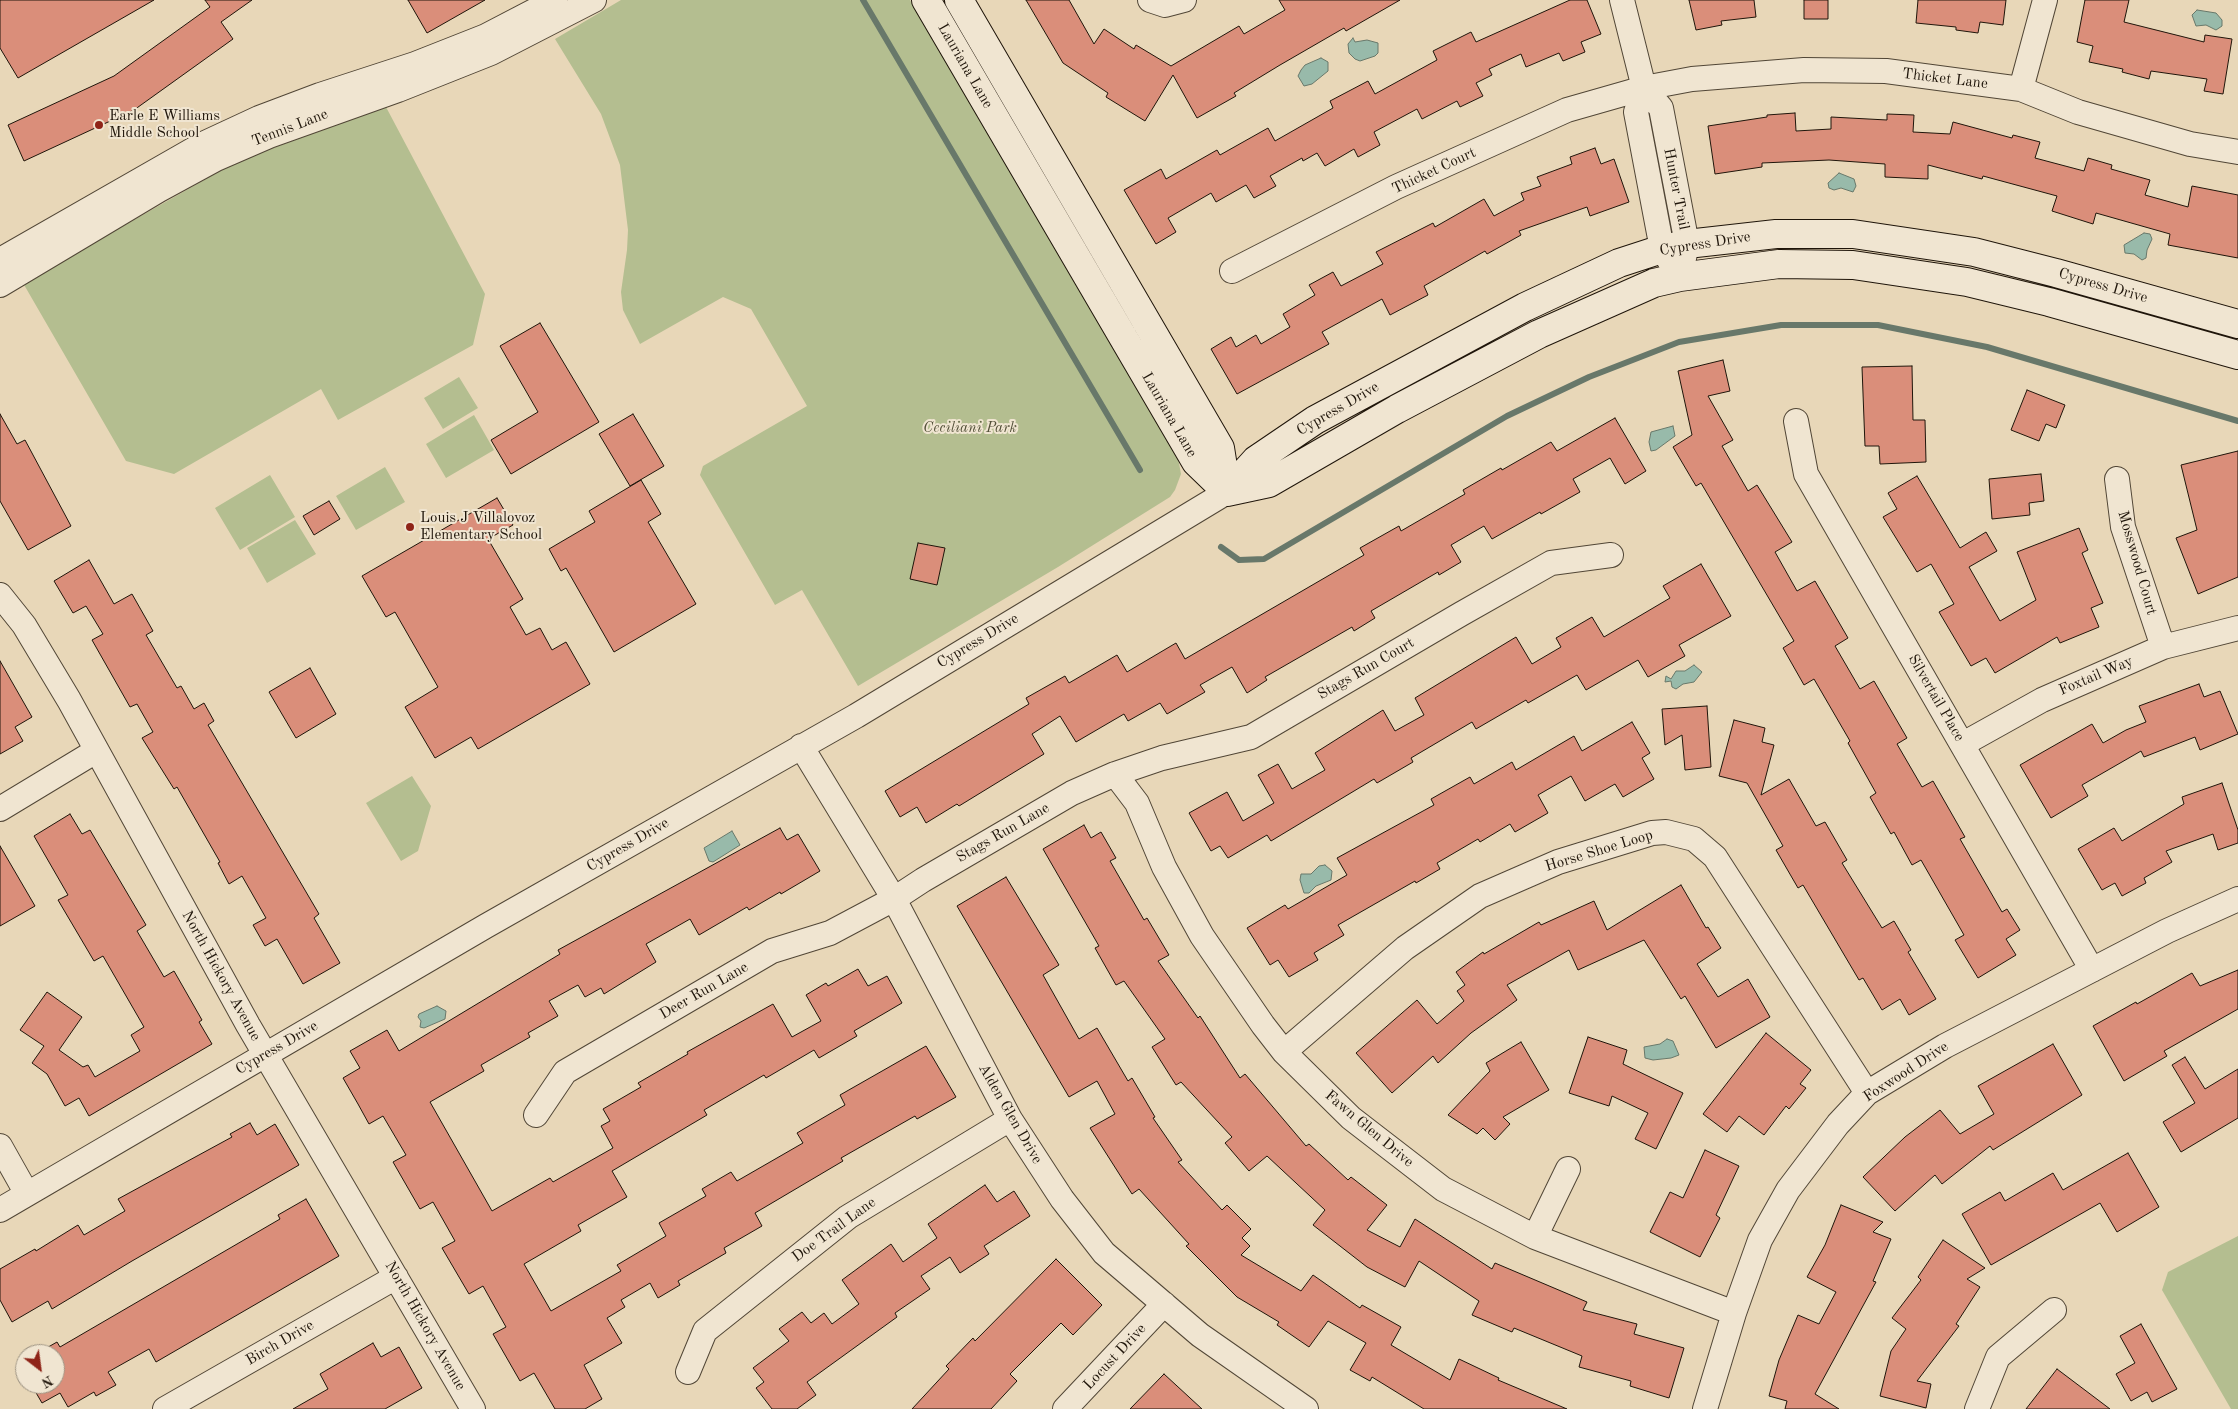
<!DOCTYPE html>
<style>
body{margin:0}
#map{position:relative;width:2238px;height:1409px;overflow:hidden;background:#e8d7b8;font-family:"Old Standard TT",serif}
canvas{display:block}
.north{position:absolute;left:15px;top:1344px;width:50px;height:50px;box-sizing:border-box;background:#f0e5d1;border:1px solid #9c9281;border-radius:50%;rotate:150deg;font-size:14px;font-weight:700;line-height:20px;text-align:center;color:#1f150a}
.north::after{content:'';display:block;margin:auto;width:18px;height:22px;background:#8f2418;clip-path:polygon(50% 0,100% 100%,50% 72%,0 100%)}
</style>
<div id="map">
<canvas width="2238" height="1409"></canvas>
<div class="north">N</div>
</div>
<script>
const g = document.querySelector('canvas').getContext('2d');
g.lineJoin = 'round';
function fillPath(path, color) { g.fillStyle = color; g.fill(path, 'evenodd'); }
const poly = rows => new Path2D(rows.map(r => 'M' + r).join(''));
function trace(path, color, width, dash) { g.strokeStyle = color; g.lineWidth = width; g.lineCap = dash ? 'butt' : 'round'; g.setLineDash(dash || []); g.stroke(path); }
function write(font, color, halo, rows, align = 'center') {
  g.font = font + ' "Old Standard TT",serif'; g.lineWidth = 4; g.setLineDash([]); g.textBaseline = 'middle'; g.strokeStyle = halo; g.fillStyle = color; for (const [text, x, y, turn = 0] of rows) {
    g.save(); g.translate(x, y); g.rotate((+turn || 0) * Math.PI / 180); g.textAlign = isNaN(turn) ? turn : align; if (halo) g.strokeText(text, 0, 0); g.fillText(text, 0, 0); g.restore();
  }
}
const green = poly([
 [621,0,910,0,1178,458,1181,474,1175,490,1170,497,1058,567,858,686,802,590,775,605,700,475,703,466,807,406,751,309,723,297,640,344,623,310,621,292,627,250,628,230,620,165,601,114,555,39],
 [386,107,485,294,473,345,338,420,321,389,174,474,126,461,23,283,227,167,259,153],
 [459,377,478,408,443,429,424,398],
 [474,415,494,450,446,478,426,444],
 [385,467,405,502,356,530,336,496],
 [270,475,295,517,240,550,215,508],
 [295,520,316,554,267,583,247,548],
 [412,776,431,806,418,851,401,861,366,803],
 [2238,1236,2238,1409,2231,1409,2162,1290,2168,1272]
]);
const water = poly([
 [2197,10,2216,13,2222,20,2222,26,2216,30,2206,25,2196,26,2192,15,2197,10],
 [1353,38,1355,42,1367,40,1378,43,1378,53,1375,56,1360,61,1355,59,1349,53,1348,44,1353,38],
 [1321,58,1328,62,1328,71,1312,84,1304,86,1298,76,1301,70,1305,65,1321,58],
 [1839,173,1854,179,1856,186,1853,192,1841,188,1834,190,1829,188,1828,183,1839,173],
 [2144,233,2150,234,2152,239,2147,250,2146,258,2142,260,2134,254,2125,253,2124,245,2144,233],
 [1673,426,1675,436,1656,450,1651,451,1649,442,1651,432,1673,426],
 [1694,665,1702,672,1694,682,1683,684,1676,689,1672,687,1671,681,1665,682,1666,676,1671,679,1676,671,1685,671,1694,665],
 [732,831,740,845,713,862,709,861,704,848,732,831],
 [1325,865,1332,871,1331,880,1316,886,1309,893,1304,893,1300,880,1301,874,1311,874,1319,866,1325,865],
 [437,1006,446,1011,445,1019,424,1028,420,1027,421,1021,418,1017,419,1014,437,1006],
 [1667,1039,1673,1041,1679,1055,1671,1058,1653,1060,1645,1058,1644,1047,1660,1044,1667,1039]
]);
const stream = poly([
 [863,0,1140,470],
 [1221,547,1239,560,1264,559,1507,416,1589,377,1679,342,1781,325,1878,325,1987,347,2238,421]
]);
const building = poly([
 [0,0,154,0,18,78,0,48,0,0],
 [205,0,252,0,221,22,233,39,134,110,24,161,8,125,114,76,210,7,205,0],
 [408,0,485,0,427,33,408,0],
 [1026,0,1069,0,1094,44,1104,29,1134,49,1136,45,1171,66,1239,26,1244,34,1285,10,1279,0,1400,0,1346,31,1344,28,1280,65,1234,93,1236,96,1197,118,1173,75,1145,121,1106,97,1108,93,1063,63,1026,0],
 [1570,0,1587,0,1601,34,1581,42,1585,52,1563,61,1559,53,1526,67,1521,54,1489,69,1492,75,1476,83,1483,96,1460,107,1457,101,1422,119,1417,109,1374,132,1380,145,1358,157,1354,149,1325,166,1317,153,1303,161,1302,158,1270,176,1276,186,1254,198,1246,185,1216,202,1211,193,1168,218,1176,232,1156,244,1124,190,1161,169,1166,179,1217,150,1220,155,1268,128,1275,141,1333,108,1330,101,1368,81,1375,94,1437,60,1433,51,1471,32,1476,42,1570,0],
 [1689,0,1754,0,1756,17,1721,21,1722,25,1696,30,1689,0],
 [1804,0,1828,0,1828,19,1804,19,1804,0],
 [1918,0,2006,0,2003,25,1980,22,1978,33,1956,30,1956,27,1916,23,1918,0],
 [2085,0,2129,0,2124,22,2204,42,2205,35,2232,39,2223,94,2204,91,2207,79,2151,71,2149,79,2122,72,2123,69,2089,62,2093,46,2077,42,2085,0],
 [1795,113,1796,131,1831,129,1831,117,1887,120,1887,114,1914,115,1913,132,1950,134,1953,122,2012,138,2013,135,2040,142,2035,158,2084,171,2088,158,2112,165,2111,169,2150,180,2145,195,2188,207,2192,186,2238,195,2238,258,2168,245,2170,234,2096,213,2093,224,2052,211,2057,196,1983,176,1982,179,1928,165,1928,179,1885,177,1885,164,1829,160,1762,163,1762,167,1715,174,1708,126,1767,117,1767,115,1795,113],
 [1595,148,1601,164,1614,159,1629,202,1590,216,1587,207,1519,231,1521,235,1487,254,1485,251,1424,286,1428,295,1390,315,1382,299,1322,332,1329,344,1237,394,1211,349,1231,337,1236,347,1256,335,1261,344,1290,327,1283,314,1315,295,1309,285,1333,272,1341,286,1383,264,1376,252,1433,223,1435,227,1484,199,1494,216,1524,200,1521,193,1541,186,1537,177,1572,164,1570,157,1595,148],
 [540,323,599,422,511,474,491,440,538,412,500,346,540,323],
 [1723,360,1730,391,1708,396,1733,440,1722,446,1748,491,1757,485,1792,542,1775,552,1797,591,1815,581,1848,638,1835,646,1860,689,1874,681,1907,738,1897,744,1922,787,1933,781,1965,837,1960,839,2002,912,2007,909,2020,930,2006,939,2016,955,1978,978,1955,940,1964,935,1921,860,1912,865,1894,832,1891,834,1870,797,1876,793,1848,743,1850,741,1814,679,1804,685,1783,648,1794,641,1701,483,1696,486,1673,447,1692,435,1678,371,1723,360],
 [1912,366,1913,420,1925,420,1926,462,1880,464,1879,446,1865,446,1862,367,1912,366],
 [2027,390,2065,405,2056,428,2046,424,2039,441,2011,430,2027,390],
 [0,414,17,444,25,440,71,526,28,550,0,501,0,414],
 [633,414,664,466,630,486,599,434,633,414],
 [1615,418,1646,471,1625,484,1610,458,1573,479,1580,492,1541,514,1540,512,1492,539,1484,526,1451,545,1461,562,1439,575,1438,572,1371,611,1375,618,1354,631,1352,627,1265,677,1267,680,1247,693,1232,667,1200,685,1205,692,1167,714,1160,703,1128,721,1124,714,1076,742,1060,716,1032,734,1044,754,959,806,957,804,926,823,917,807,900,817,885,791,1029,704,1026,698,1065,676,1069,683,1117,655,1127,672,1176,643,1185,659,1364,555,1360,548,1399,526,1401,531,1465,494,1463,490,1501,468,1502,470,1551,442,1557,451,1615,418],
 [2238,451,2238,577,2198,594,2176,538,2197,530,2181,465,2238,451],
 [2041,474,2044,501,2029,503,2030,515,1992,519,1989,479,2041,474],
 [1917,476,1960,548,1986,532,1997,551,1969,567,2000,621,2036,600,2017,552,2079,528,2088,550,2082,553,2103,603,2091,608,2099,627,2060,643,2057,637,1995,673,1986,658,1971,666,1939,612,1954,604,1931,564,1917,572,1883,517,1897,509,1888,493,1917,476],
 [641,480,661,514,648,522,696,604,614,652,566,568,561,571,549,549,595,522,589,511,641,480],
 [497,498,513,525,488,539,523,599,510,607,526,635,540,628,552,650,566,642,590,684,478,749,471,737,435,758,405,707,438,687,395,612,386,617,362,576,497,498],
 [329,501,340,519,314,535,303,516,329,501],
 [918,543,945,548,937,585,910,579,918,543],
 [89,560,114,604,132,594,153,631,146,635,177,688,181,686,194,709,204,703,214,721,208,725,319,914,314,918,340,963,303,984,277,939,265,946,253,925,266,918,242,876,229,884,218,863,220,862,177,787,174,789,142,738,153,732,137,704,130,707,92,640,103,634,86,606,73,613,54,581,89,560],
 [1701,564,1731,616,1679,645,1685,656,1648,677,1638,660,1586,690,1577,675,1528,703,1526,700,1476,729,1472,722,1411,758,1413,762,1377,783,1374,779,1271,841,1267,835,1228,858,1220,846,1211,851,1189,813,1227,792,1243,821,1274,803,1258,775,1278,764,1292,789,1325,770,1315,753,1383,710,1395,731,1424,715,1415,698,1516,637,1532,664,1561,647,1556,638,1592,617,1604,637,1670,598,1663,586,1701,564],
 [0,661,32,717,15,727,23,741,0,754,0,661],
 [310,668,336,714,296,738,269,692,310,668],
 [2199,684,2204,697,2220,691,2238,734,2200,750,2195,737,2144,757,2141,751,2082,785,2088,796,2051,818,2020,765,2092,724,2103,743,2126,730,2146,722,2139,706,2199,684],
 [1707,706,1711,767,1685,770,1682,735,1665,745,1662,709,1707,706],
 [1734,720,1765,728,1762,742,1774,745,1761,795,1789,779,1816,826,1825,822,1847,860,1842,863,1882,928,1894,921,1911,950,1908,952,1936,999,1909,1015,1900,999,1882,1010,1863,978,1859,980,1803,885,1798,888,1776,850,1783,846,1747,783,1719,776,1734,720],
 [1632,722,1650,753,1642,758,1654,779,1623,797,1615,784,1585,801,1571,776,1538,795,1548,813,1515,832,1510,824,1480,842,1478,839,1437,863,1440,869,1416,883,1415,881,1338,925,1344,935,1314,953,1318,960,1289,977,1278,960,1270,965,1247,928,1285,905,1288,909,1347,875,1337,858,1434,805,1431,799,1470,777,1474,784,1512,762,1516,770,1574,736,1582,751,1632,722],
 [2222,783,2238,830,2238,843,2218,850,2213,834,2166,851,2172,862,2144,878,2146,883,2122,896,2115,883,2102,890,2078,849,2114,828,2122,841,2184,804,2182,797,2222,783],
 [70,814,82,834,90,830,146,925,137,931,164,977,174,971,202,1020,199,1022,212,1044,89,1116,79,1098,65,1106,47,1074,32,1063,44,1046,20,1030,47,992,82,1017,59,1050,83,1067,88,1065,95,1077,140,1051,131,1035,144,1027,103,956,94,961,58,900,68,895,34,836,70,814],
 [1084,825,1091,838,1101,832,1116,858,1110,861,1144,920,1147,918,1169,955,1158,961,1198,1018,1200,1016,1240,1078,1245,1074,1306,1146,1309,1144,1348,1180,1351,1177,1387,1205,1367,1230,1400,1247,1415,1219,1492,1269,1495,1263,1587,1302,1583,1310,1637,1324,1634,1334,1684,1348,1669,1398,1630,1386,1631,1381,1579,1367,1582,1356,1514,1328,1512,1332,1472,1315,1479,1301,1419,1261,1405,1287,1367,1267,1313,1225,1325,1210,1267,1156,1249,1171,1225,1143,1232,1137,1181,1082,1176,1085,1152,1047,1165,1039,1124,981,1116,985,1095,948,1099,946,1043,849,1084,825],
 [780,828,787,840,798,834,820,871,781,894,780,892,749,910,747,907,699,935,690,919,646,944,656,962,604,994,601,988,585,997,578,985,549,1001,558,1016,528,1033,530,1037,481,1065,484,1071,430,1102,492,1211,550,1178,553,1182,613,1148,601,1126,610,1121,603,1109,641,1087,638,1083,688,1054,687,1052,773,1004,792,1037,821,1021,806,995,826,983,828,986,858,969,868,986,887,976,902,1003,854,1031,857,1036,819,1058,814,1050,766,1078,764,1075,704,1110,707,1115,612,1171,627,1197,578,1225,581,1231,524,1264,551,1311,621,1271,617,1265,666,1236,659,1223,706,1196,702,1189,731,1172,737,1181,803,1143,797,1133,845,1105,840,1095,926,1046,956,1097,917,1119,915,1116,841,1158,843,1161,755,1213,762,1226,724,1248,726,1253,678,1281,680,1285,658,1298,650,1283,621,1300,625,1307,607,1318,622,1343,584,1365,602,1399,585,1409,555,1409,534,1373,520,1381,493,1334,506,1327,483,1286,469,1294,442,1248,455,1241,433,1202,420,1209,393,1162,406,1155,383,1116,369,1124,358,1104,343,1078,360,1068,350,1051,387,1030,399,1051,560,954,558,950,780,828],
 [0,846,35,906,0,926,0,846],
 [1006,877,1059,965,1043,975,1079,1039,1097,1028,1128,1081,1132,1078,1155,1117,1153,1118,1182,1160,1178,1162,1222,1210,1227,1205,1251,1229,1242,1238,1250,1246,1241,1255,1301,1291,1313,1275,1360,1308,1362,1305,1401,1327,1391,1345,1450,1380,1459,1359,1499,1378,1498,1380,1567,1409,1424,1409,1372,1377,1370,1381,1350,1370,1366,1343,1328,1321,1309,1347,1277,1325,1279,1322,1237,1297,1186,1246,1189,1244,1139,1189,1132,1194,1090,1128,1115,1114,1097,1081,1069,1097,957,906,1006,877],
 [1681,885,1706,928,1708,927,1721,948,1697,964,1718,997,1748,979,1770,1017,1716,1048,1685,996,1681,999,1644,940,1578,970,1569,950,1507,985,1517,1000,1471,1033,1438,1063,1433,1056,1392,1093,1356,1053,1417,1000,1437,1024,1464,1001,1457,991,1465,985,1456,972,1483,952,1484,954,1539,922,1541,925,1594,901,1607,930,1681,885],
 [2238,970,2238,1009,2164,1051,2167,1056,2124,1081,2093,1026,2136,1002,2137,1004,2192,973,2200,986,2238,970],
 [1766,1033,1811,1070,1800,1084,1806,1088,1789,1109,1786,1106,1764,1135,1739,1116,1727,1132,1703,1114,1766,1033],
 [1588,1037,1627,1050,1623,1064,1683,1093,1656,1149,1635,1139,1648,1113,1612,1096,1609,1106,1569,1093,1588,1037],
 [1521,1042,1549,1090,1503,1117,1510,1124,1495,1140,1483,1128,1477,1134,1448,1115,1490,1071,1486,1063,1521,1042],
 [2053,1044,2082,1095,1993,1150,1990,1146,1942,1184,1935,1175,1895,1211,1863,1177,1905,1137,1940,1110,1960,1134,1994,1114,1978,1086,2053,1044],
 [2185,1057,2205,1089,2238,1069,2238,1118,2181,1152,2163,1122,2195,1103,2172,1065,2185,1057],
 [250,1123,257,1135,275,1124,299,1165,132,1261,52,1309,48,1301,12,1322,0,1300,0,1269,35,1249,36,1251,78,1225,84,1235,125,1211,118,1199,232,1137,230,1134,250,1123],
 [1705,1150,1739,1166,1716,1215,1720,1218,1700,1257,1650,1232,1670,1192,1683,1198,1705,1150],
 [2128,1153,2159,1207,2117,1232,2100,1203,1991,1265,1962,1214,2000,1192,2005,1201,2053,1173,2063,1190,2128,1153],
 [985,1185,997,1202,1014,1191,1030,1216,984,1246,989,1254,960,1273,950,1257,921,1276,930,1289,895,1313,897,1317,807,1382,816,1395,797,1409,772,1409,756,1388,764,1382,753,1368,789,1341,779,1329,802,1312,811,1323,824,1313,832,1324,859,1304,842,1280,891,1244,903,1262,937,1238,928,1224,985,1185],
 [306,1199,339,1256,156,1362,149,1349,108,1372,116,1385,96,1396,94,1392,68,1407,60,1393,42,1403,31,1384,55,1384,55,1354,36,1354,57,1342,60,1347,280,1219,278,1215,306,1199],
 [1841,1205,1883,1222,1873,1232,1891,1239,1873,1281,1876,1282,1815,1394,1839,1409,1785,1409,1787,1401,1769,1396,1779,1360,1798,1315,1819,1324,1836,1292,1807,1277,1825,1245,1841,1205],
 [1943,1240,1985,1268,1967,1279,1980,1287,1956,1324,1959,1326,1917,1381,1931,1384,1926,1408,1880,1396,1891,1351,1906,1329,1892,1318,1921,1280,1918,1277,1943,1240],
 [1056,1259,1102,1305,1073,1335,1061,1323,1010,1374,1017,1381,991,1409,912,1409,949,1369,946,1366,973,1338,975,1341,1056,1259],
 [2141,1324,2177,1389,2152,1402,2147,1392,2131,1401,2116,1374,2135,1363,2120,1336,2141,1324],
 [373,1343,381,1357,399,1347,422,1388,385,1409,293,1409,328,1389,320,1374,373,1343],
 [2057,1369,2110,1409,2026,1409,2057,1369],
 [1164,1374,1202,1409,1130,1409,1164,1374]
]);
const street = poly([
 [1150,0,1165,5,1184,0],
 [1622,0,1644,88,1661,108,1687,244,1680,277],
 [1644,88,1636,112,1662,249,1672,265],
 [2021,89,2045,0],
 [0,260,203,144,259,118,320,95,415,64,486,36,555,0],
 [1232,271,1396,187,1567,110,1644,88,1692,79,1804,70,1886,71,2021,89,2078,112,2190,144,2238,152],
 [0,285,159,190,216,159,269,136,398,90,491,53,594,0],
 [1796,421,1806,474,2092,970],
 [2117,479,2123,527,2163,647],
 [0,595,24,625,69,700,248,1025,473,1409],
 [1963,744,2042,700,2163,647,2238,628],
 [801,746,894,899,1010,1119,1062,1199,1104,1253,1200,1335,1306,1409],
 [1115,774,1137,803,1164,867,1202,936,1263,1025,1284,1052,1351,1118,1443,1189,1535,1237,1734,1313],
 [0,809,96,751],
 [1284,1052,1405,948,1480,896,1558,862,1652,833,1666,832,1694,839,1715,857,1867,1093],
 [536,1115,565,1072,772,951,830,933,894,899,923,880,1072,793,1115,774,1162,758,1251,737,1461,614,1551,563,1611,555],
 [0,1146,27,1194],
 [0,1210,486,926,856,716,1227,492],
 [1535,1237,1568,1169],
 [688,1372,705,1331,848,1217,1010,1119],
 [165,1409,396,1277],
 [1065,1409,1164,1304],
 [1705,1409,1734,1313,1760,1240,1788,1190,1838,1124,1867,1093,1945,1046,2167,931,2238,899],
 [1977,1409,1998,1357,2054,1310]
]);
const secondary = poly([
 [926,0,1196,462,1227,492],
 [959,0,1220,448,1227,492],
 [1227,492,1256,460,1315,420,1525,307,1619,263,1662,249,1687,244,1776,234,1853,234,1974,252,2056,273,2238,324],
 [1227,492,1269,483,1397,409,1539,334,1654,283,1680,277,1779,264,1853,265,1967,282,2049,302,2238,355]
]);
const markers = [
 [99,125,5,"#8f2418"],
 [410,527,5,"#8f2418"]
];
const streetNames = [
 ["Lauriana Lane",965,66,60],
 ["Thicket Lane",1945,79,7],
 ["Tennis Lane",290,128,-21],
 ["Thicket Court",1434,171,-25],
 ["Hunter Trail",1676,189,79],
 ["Cypress Drive",1705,244,-9],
 ["Cypress Drive",2103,286,16],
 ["Cypress Drive",1338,409,-30],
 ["Lauriana Lane",1169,415,60],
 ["Mosswood Court",2137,563,74],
 ["Cypress Drive",978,641,-31],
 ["Stags Run Court",1366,669,-30],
 ["Foxtail Way",2096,676,-23],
 ["Silvertail Place",1936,698,60],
 ["Stags Run Lane",1003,833,-30],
 ["Cypress Drive",628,845,-30],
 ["Horse Shoe Loop",1599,851,-17],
 ["North Hickory Avenue",221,976,61],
 ["Deer Run Lane",704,991,-30],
 ["Cypress Drive",277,1048,-30],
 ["Foxwood Drive",1906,1072,-33],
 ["Alden Glen Drive",1010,1114,60],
 ["Fawn Glen Drive",1369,1129,40],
 ["Doe Trail Lane",834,1230,-36],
 ["North Hickory Avenue",425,1326,60],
 ["Birch Drive",280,1343,-30],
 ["Locust Drive",1115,1357,-47]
];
const poiNames = [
 ["Earle E Williams",109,116],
 ["Middle School",109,133],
 ["Louis J Villalovoz",420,518],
 ["Elementary School",420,535]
];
const parkNames = [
 ["Ceciliani Park",970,428]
];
fillPath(green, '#b4be90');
fillPath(water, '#98baaa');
trace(water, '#68786a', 1);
trace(stream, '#68786a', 6);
fillPath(building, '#da8e7a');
trace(building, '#1f150a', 1);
trace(street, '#514636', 26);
trace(secondary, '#1f150a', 30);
trace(street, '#f0e5d1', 24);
trace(secondary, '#f0e5d1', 28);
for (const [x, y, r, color] of markers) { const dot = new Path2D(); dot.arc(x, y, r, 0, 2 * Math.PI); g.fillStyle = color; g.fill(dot); trace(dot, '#f0e5d1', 2); }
write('15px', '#1f150a', '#f0e5d1', streetNames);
write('15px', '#1f150a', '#f0e5d1', poiNames, 'left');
write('italic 15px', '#535039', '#f0e5d1', parkNames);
</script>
